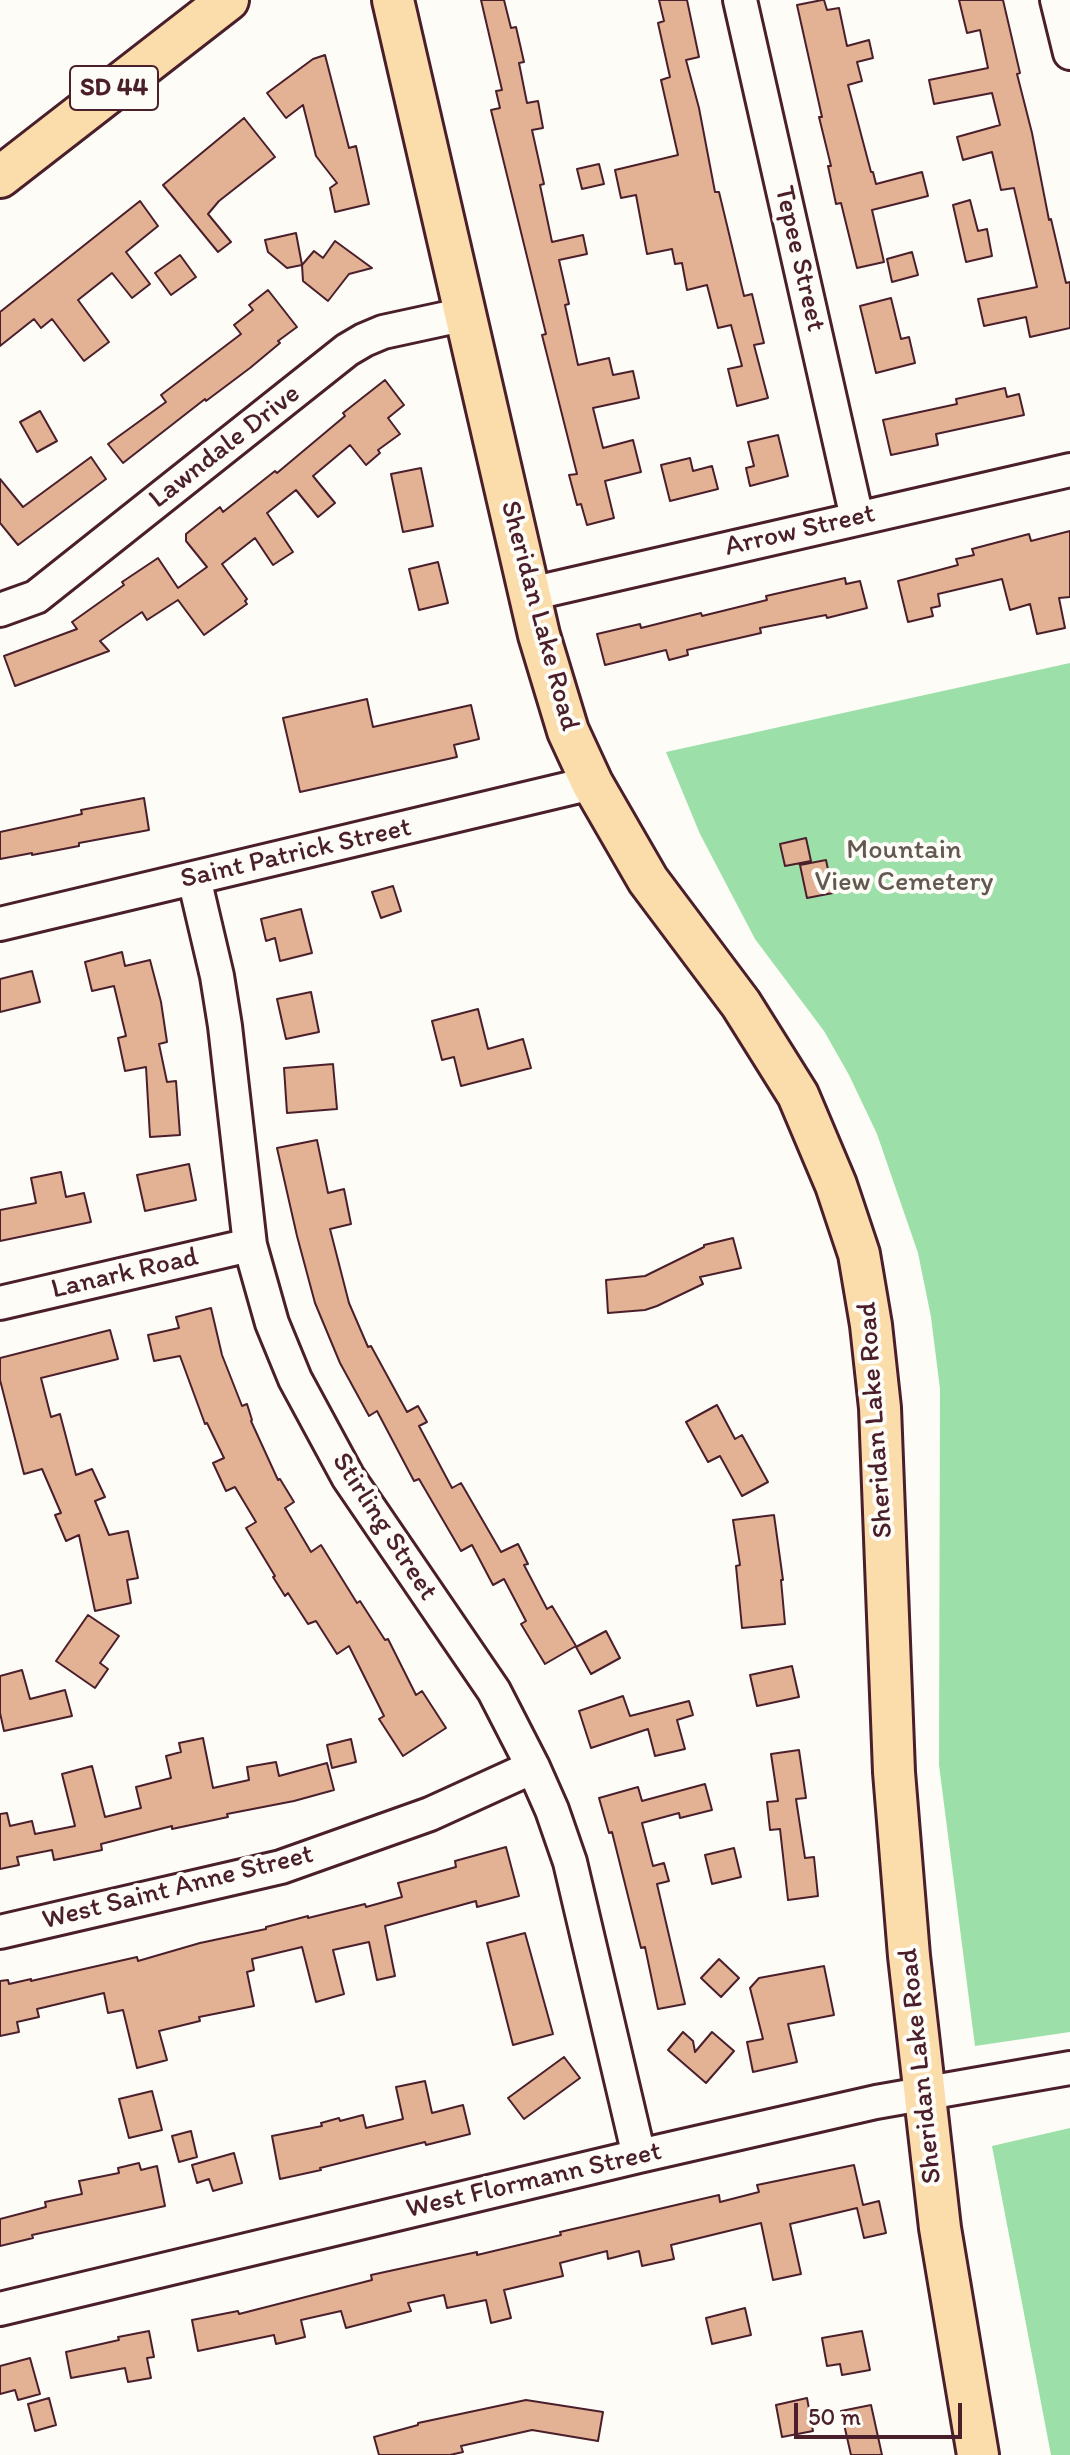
<!DOCTYPE html>
<style>
body{margin:0}
#map{position:relative;width:1070px;height:2455px;overflow:hidden;background:#fdfcf7;font-family:Itim,sans-serif}
canvas{display:block}
.scale{position:absolute;left:794px;top:2403px;width:168px;height:36px;box-sizing:border-box;border:4px solid #4a1f2b;border-top:0;padding-left:10px;font-size:24px;line-height:28px;white-space:nowrap;color:#4a1f2b;-webkit-text-stroke:6px #fdfcf7;paint-order:stroke}
</style>
<div id="map">
<canvas width="1070" height="2455"></canvas>
<div class="scale">50 m</div>
</div>
<script>
const g = document.querySelector('canvas').getContext('2d');
g.lineJoin = 'round';
function fillPath(path, color) { g.fillStyle = color; g.fill(path, 'evenodd'); }
const poly = rows => new Path2D(rows.map(r => 'M' + r).join(''));
function trace(path, color, width, dash) { g.strokeStyle = color; g.lineWidth = width; g.lineCap = dash ? 'butt' : 'round'; g.setLineDash(dash || []); g.stroke(path); }
function write(font, color, halo, rows, align = 'center') {
  g.font = font + ' Itim,sans-serif'; g.lineWidth = 8; g.setLineDash([]); g.textBaseline = 'middle'; g.strokeStyle = halo; g.fillStyle = color; for (const [text, x, y, turn = 0] of rows) {
    g.save(); g.translate(x, y); g.rotate((+turn || 0) * Math.PI / 180); g.textAlign = isNaN(turn) ? turn : align; if (halo) g.strokeText(text, 0, 0); g.fillText(text, 0, 0); g.restore();
  }
}
const green = poly([
 [1070,663,1070,2032,975,2046,939,1765,940,1389,931,1317,918,1253,877,1134,849,1075,824,1031,755,939,700,834,666,752],
 [1070,2128,1070,2455,1051,2455,992,2146]
]);
const building = poly([
 [481,0,504,0,511,28,516,27,524,62,519,63,527,103,538,101,543,128,532,130,544,184,540,185,552,242,583,235,587,254,559,260,569,304,565,305,578,365,609,358,613,375,633,371,639,398,593,408,603,448,633,440,641,472,605,481,614,518,587,525,581,504,577,505,569,475,577,474,542,335,546,334,491,110,500,108,496,91,502,90,481,0],
 [659,0,687,0,699,57,686,60,699,108,715,192,719,192,744,296,752,294,764,343,754,345,768,398,737,406,728,369,742,366,731,325,718,328,707,285,687,290,682,263,675,264,672,249,647,254,636,195,621,198,615,170,678,155,661,80,670,77,658,23,664,21,659,0],
 [822,0,824,0,827,10,839,8,847,46,869,40,873,58,857,62,862,81,848,85,871,172,873,172,876,184,922,172,928,196,872,210,884,262,857,268,841,203,836,204,828,166,831,166,819,117,822,117,797,5,822,0],
 [959,0,1003,0,1020,73,1017,74,1032,133,1049,220,1051,219,1066,283,1070,282,1070,328,1030,337,1026,317,984,326,978,299,1037,287,1014,188,1001,190,992,152,963,160,957,137,1000,125,992,93,934,104,929,80,988,68,980,30,967,33,959,0],
 [325,55,349,148,356,146,369,204,335,212,330,188,337,183,316,156,303,105,286,118,267,93,313,59,325,55],
 [244,118,275,157,219,201,208,214,231,242,218,252,163,185,244,118],
 [599,164,604,184,582,189,577,169,599,164],
 [970,200,978,231,987,229,992,256,966,262,953,205,970,200],
 [140,201,158,226,126,252,150,284,132,298,112,273,78,300,109,342,84,361,52,319,41,328,34,319,0,346,0,312,140,201],
 [296,233,302,265,287,268,268,252,265,240,296,233],
 [335,241,372,268,349,274,328,301,303,281,302,265,314,251,323,258,335,241],
 [912,252,918,275,892,282,887,259,912,252],
 [180,255,196,277,171,295,155,273,180,255],
 [268,290,297,327,278,341,280,343,250,368,206,401,205,399,123,463,108,444,166,402,161,395,241,334,234,325,253,310,249,305,268,290],
 [891,298,901,339,909,337,915,363,876,373,860,306,891,298],
 [385,380,404,405,388,418,400,434,378,450,380,453,366,465,350,445,313,476,335,503,318,517,296,490,267,513,293,552,273,565,255,538,222,564,247,599,245,601,247,604,204,635,178,600,147,620,142,612,100,641,109,651,15,686,4,656,77,629,72,622,124,585,122,582,158,558,178,588,207,567,186,541,186,534,220,507,223,512,275,471,277,473,345,416,343,413,385,380],
 [1005,388,1007,397,1019,394,1024,415,936,434,938,445,891,455,883,420,957,404,956,399,1005,388],
 [40,411,57,441,37,452,20,422,40,411],
 [778,435,788,476,750,486,746,468,754,466,748,442,778,435],
 [91,457,106,479,18,545,0,523,0,479,23,507,91,457],
 [690,458,693,471,712,466,718,489,670,501,661,465,690,458],
 [421,468,433,526,403,532,391,474,421,468],
 [1070,531,1070,597,1059,598,1065,628,1037,634,1030,604,1010,610,1002,579,938,594,940,606,931,608,933,616,908,622,898,581,958,565,956,559,974,555,972,549,1029,534,1031,541,1070,531],
 [438,562,448,603,419,610,409,569,438,562],
 [845,578,846,584,860,581,867,608,827,618,826,615,760,628,761,633,687,650,688,655,669,660,666,650,605,665,597,634,640,624,641,628,701,613,702,616,767,600,766,596,845,578],
 [367,699,373,727,471,705,479,739,454,745,457,757,300,792,283,718,367,699],
 [144,798,149,830,79,843,79,846,32,855,32,853,0,859,0,832,82,814,81,810,144,798],
 [806,838,811,861,785,866,780,844,806,838],
 [826,860,833,893,807,898,800,865,826,860],
 [393,886,401,911,381,918,372,892,393,886],
 [301,909,312,953,280,961,275,938,266,941,261,919,301,909],
 [122,952,125,966,150,960,161,1002,167,1042,159,1044,167,1082,176,1081,180,1135,150,1137,146,1067,125,1071,118,1038,126,1036,114,986,92,991,85,962,122,952],
 [32,971,40,1002,0,1012,0,979,32,971],
 [311,992,319,1032,286,1039,277,999,311,992],
 [478,1009,488,1049,523,1039,531,1068,461,1086,454,1057,442,1060,432,1021,478,1009],
 [333,1064,337,1109,287,1113,284,1068,333,1064],
 [317,1140,328,1193,344,1189,351,1224,330,1229,349,1303,368,1347,371,1346,407,1412,418,1406,427,1422,419,1426,452,1488,461,1483,501,1552,518,1544,528,1564,524,1565,547,1609,552,1606,576,1646,545,1664,521,1624,526,1621,504,1579,493,1585,472,1545,461,1551,419,1479,414,1481,377,1411,369,1416,340,1363,315,1303,297,1236,277,1148,317,1140],
 [189,1164,196,1200,145,1211,137,1175,189,1164],
 [61,1172,66,1197,84,1193,91,1222,0,1241,0,1210,36,1203,31,1178,61,1172],
 [733,1238,741,1268,700,1277,703,1284,657,1306,645,1310,608,1313,606,1280,645,1276,704,1247,704,1245,733,1238],
 [211,1308,222,1355,242,1406,247,1404,252,1420,251,1421,278,1480,280,1479,294,1502,285,1508,311,1552,321,1545,357,1603,360,1601,385,1640,388,1639,416,1695,422,1691,446,1728,403,1756,379,1719,384,1716,349,1646,337,1654,316,1621,308,1624,288,1593,285,1596,273,1577,275,1576,246,1528,256,1522,235,1487,226,1491,213,1463,224,1458,207,1423,205,1424,180,1356,154,1361,148,1335,179,1328,176,1317,211,1308],
 [110,1330,118,1359,41,1378,51,1417,60,1414,76,1475,92,1469,105,1497,95,1501,109,1535,128,1531,138,1578,127,1580,131,1603,95,1611,79,1535,66,1541,55,1515,61,1513,42,1469,24,1474,0,1380,0,1358,110,1330],
 [717,1405,735,1439,742,1435,768,1482,742,1496,720,1456,708,1462,686,1422,717,1405],
 [774,1515,783,1580,781,1580,785,1624,742,1628,736,1566,740,1565,733,1520,774,1515],
 [88,1615,119,1636,100,1663,108,1669,95,1688,56,1661,88,1615],
 [606,1631,620,1658,591,1674,576,1647,606,1631],
 [792,1666,799,1697,757,1706,750,1675,792,1666],
 [22,1670,30,1699,65,1690,72,1716,4,1731,0,1713,0,1676,22,1670],
 [623,1696,630,1716,689,1701,693,1715,677,1720,685,1749,655,1756,648,1729,591,1748,579,1711,623,1696],
 [203,1738,213,1788,249,1780,247,1767,276,1762,279,1776,327,1763,334,1790,294,1801,227,1814,228,1817,172,1829,172,1826,101,1844,102,1850,54,1860,52,1850,17,1857,19,1865,0,1869,0,1814,7,1813,10,1826,32,1821,35,1834,75,1826,62,1774,92,1766,105,1817,141,1808,136,1787,171,1778,166,1756,181,1752,179,1743,203,1738],
 [351,1739,356,1762,332,1768,327,1745,351,1739],
 [799,1750,806,1798,796,1799,805,1858,814,1857,818,1896,788,1900,780,1829,770,1830,767,1802,778,1801,771,1754,799,1750],
 [705,1784,712,1810,680,1818,679,1813,642,1823,653,1866,664,1863,669,1881,657,1884,685,2004,658,2009,645,1947,641,1948,612,1832,609,1833,599,1798,638,1787,642,1801,705,1784],
 [506,1847,519,1896,477,1907,476,1901,385,1926,395,1976,377,1980,369,1942,333,1950,344,1994,316,2002,302,1947,252,1959,254,1970,247,1972,254,2006,199,2017,200,2021,159,2031,167,2060,137,2068,123,2010,108,2013,104,1993,37,2009,39,2017,17,2022,19,2032,0,2036,0,1981,8,1980,9,1984,31,1979,31,1981,137,1957,138,1961,200,1943,266,1929,266,1927,308,1916,308,1918,365,1904,366,1907,402,1897,398,1883,456,1867,455,1861,506,1847],
 [734,1848,741,1877,712,1884,705,1855,734,1848],
 [525,1933,553,2034,513,2045,487,1943,525,1933],
 [719,1959,739,1978,721,1997,701,1978,719,1959],
 [824,1966,834,2015,788,2024,797,2062,753,2072,747,2042,763,2039,750,1988,759,1978,824,1966],
 [683,2032,693,2041,695,2052,712,2032,734,2051,706,2083,668,2050,683,2032],
 [564,2057,580,2078,524,2119,508,2098,564,2057],
 [425,2081,432,2113,463,2105,470,2134,426,2145,425,2142,320,2168,321,2170,280,2179,272,2136,322,2126,321,2123,339,2118,340,2121,363,2115,366,2128,403,2119,396,2087,425,2081],
 [152,2091,162,2130,129,2138,119,2099,152,2091],
 [191,2131,197,2157,179,2162,172,2136,191,2131],
 [234,2153,242,2183,213,2191,209,2179,197,2183,192,2165,234,2153],
 [139,2163,141,2170,157,2166,165,2206,32,2235,33,2238,0,2246,0,2219,46,2207,45,2202,82,2194,79,2181,119,2173,118,2168,139,2163],
 [854,2165,863,2205,879,2201,886,2233,864,2238,857,2208,790,2224,801,2274,773,2280,761,2223,671,2245,674,2259,642,2266,639,2251,608,2259,607,2251,560,2263,563,2276,504,2290,511,2318,491,2323,486,2300,447,2308,444,2295,408,2303,411,2311,346,2328,341,2311,301,2320,305,2337,276,2344,274,2335,198,2351,192,2320,238,2311,239,2314,372,2280,371,2275,477,2252,477,2255,561,2235,560,2232,719,2195,720,2202,759,2192,757,2185,854,2165],
 [745,2308,751,2335,712,2344,706,2318,745,2308],
 [149,2331,154,2357,147,2358,151,2378,128,2382,125,2368,71,2378,66,2352,119,2340,118,2337,149,2331],
 [862,2331,870,2370,842,2375,840,2364,827,2366,822,2338,862,2331],
 [30,2358,40,2394,18,2400,15,2390,0,2394,0,2366,30,2358],
 [49,2398,56,2425,35,2431,28,2404,49,2398],
 [807,2398,813,2431,782,2437,776,2405,807,2398],
 [526,2400,603,2412,598,2441,532,2430,461,2446,463,2452,450,2455,379,2455,374,2437,418,2425,418,2423,526,2400],
 [871,2405,882,2455,851,2455,841,2411,871,2405]
]);
const minor = poly([
 [740,0,857,518],
 [1057,0,1070,53],
 [530,594,1070,470],
 [0,610,36,597,347,350,364,340,383,332,466,314],
 [194,878,217,976,225,1026,250,1245,272,1323,295,1379,348,1477,494,1691,533,1767,552,1810,570,1862,639,2156],
 [0,924,592,783],
 [0,1303,250,1245],
 [0,1932,281,1867,430,1814,533,1767],
 [0,2309,639,2156,876,2102,1070,2068]
]);
const major = poly([
 [393,0,539,635,568,731,592,783,648,880,741,1004,798,1095,836,1185,859,1254,871,1325,880,1408,894,1772,909,1956,940,2228,978,2455],
 [0,177,228,0]
]);
const shields = [
 [114,88,88]
];
const shieldNames = [
 ["SD 44",114,88]
];
const streetNames = [
 ["Tepee Street",799,259,77],
 ["Lawndale Drive",225,447,-38],
 ["Arrow Street",800,531,-13],
 ["Sheridan Lake Road",539,616,75],
 ["Saint Patrick Street",296,854,-13],
 ["Lanark Road",125,1274,-13],
 ["Sheridan Lake Road",876,1420,-94],
 ["Stirling Street",384,1527,57],
 ["West Saint Anne Street",178,1888,-14],
 ["Sheridan Lake Road",921,2066,-96],
 ["West Flormann Street",534,2181,-13]
];
const parkNames = [
 ["Mountain",904,851],
 ["View Cemetery",904,883]
];
fillPath(green, '#9ddfa9');
fillPath(building, '#e3b295');
trace(building, '#4a1f2b', 2);
trace(minor, '#4a1f2b', 38);
trace(major, '#4a1f2b', 46);
trace(minor, '#fdfcf7', 32);
trace(major, '#fbddab', 40);
for (const [x, y, w] of shields) { const box = new Path2D(); box.roundRect(x - w / 2, y - 22, w, 44, 6); g.fillStyle = '#fdfcf7'; g.fill(box); trace(box, '#4a1f2b', 2); }
write('bold 26px', '#4a1f2b', null, shieldNames);
write('28px', '#4a1f2b', '#fdfcf7', streetNames);
write('28px', '#635951', '#fdfcf7', parkNames);
</script>
